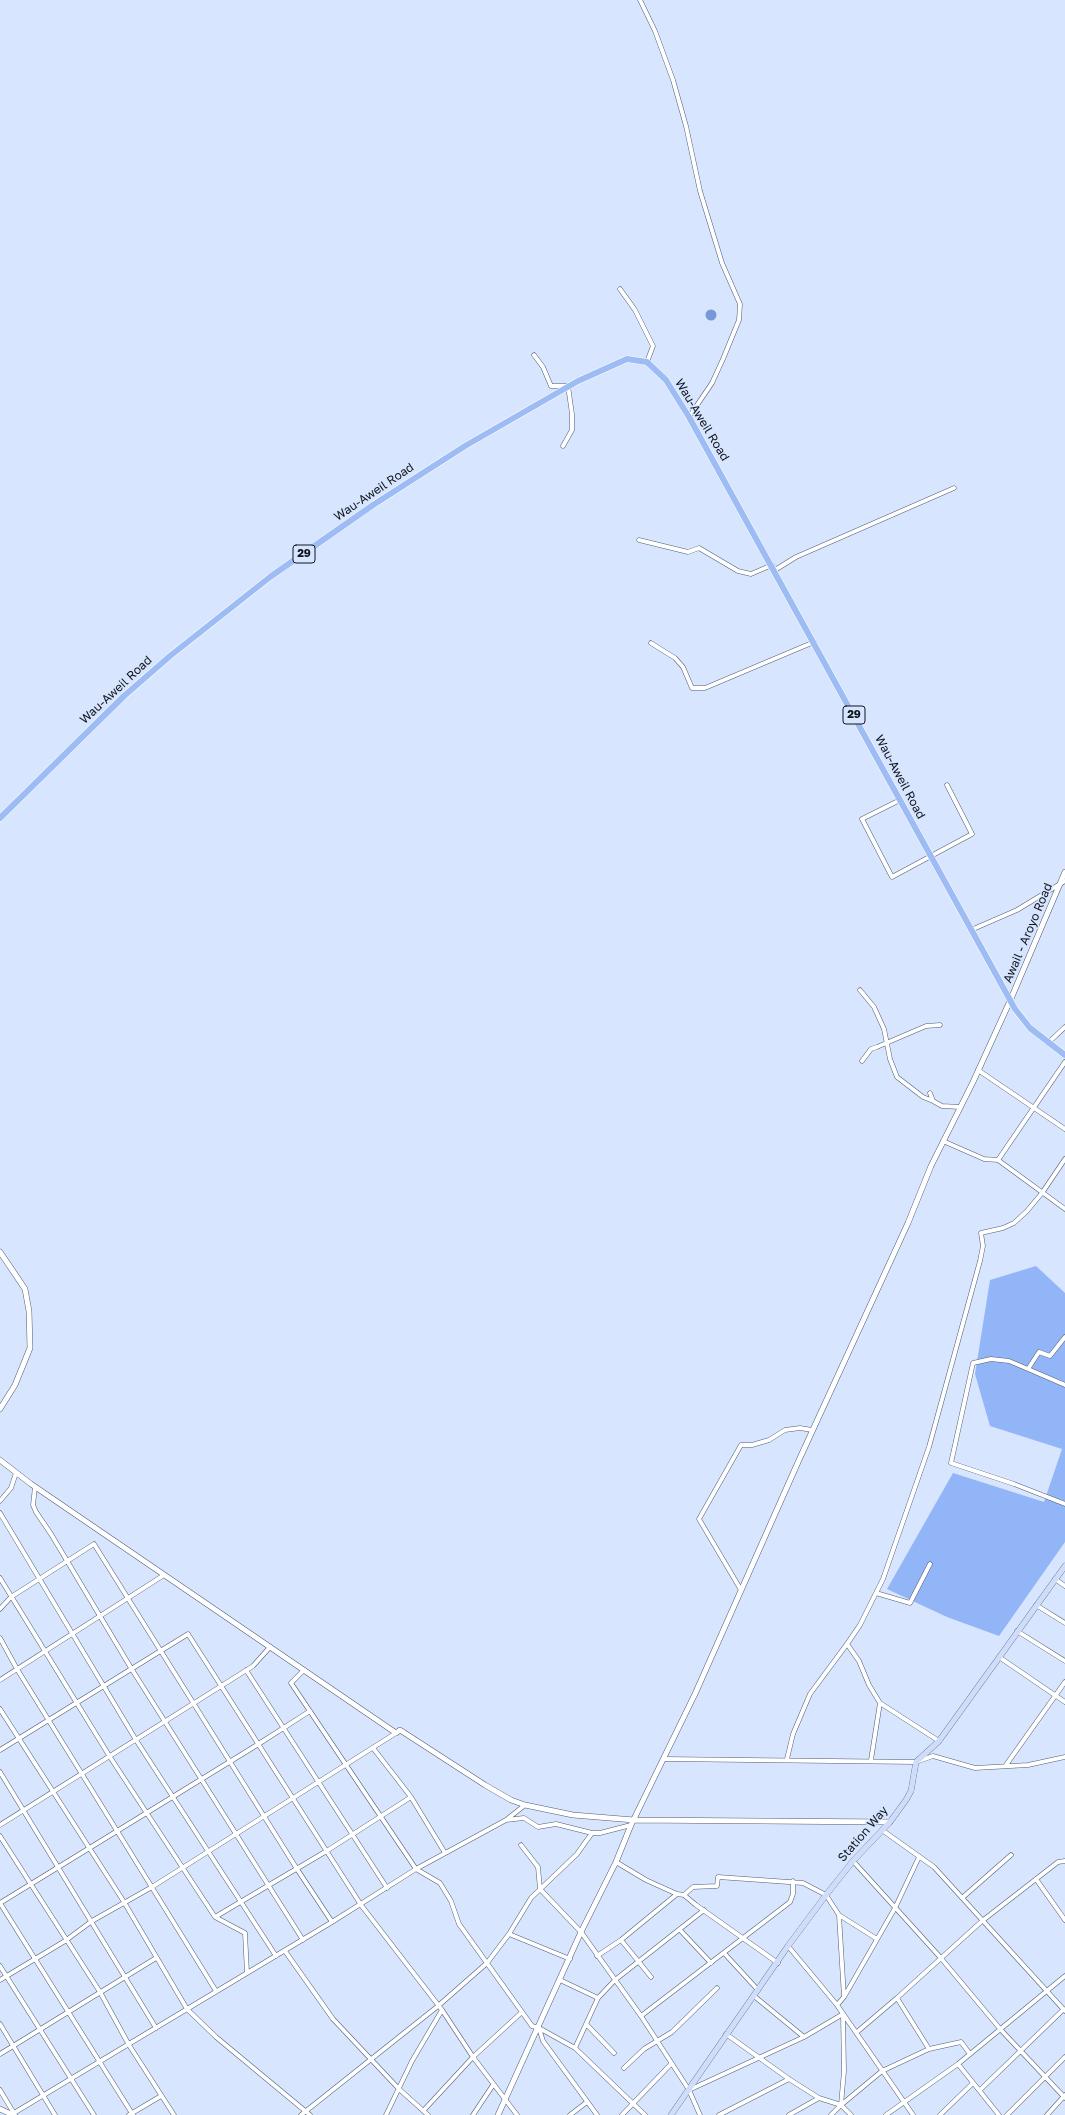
<!DOCTYPE html>
<style>
body{margin:0}
canvas{display:block;background:#d7e5ff}
</style>
<canvas width="1065" height="2115"></canvas>
<script>
const g = document.querySelector('canvas').getContext('2d');
g.lineJoin = 'round';
function fillPath(path, color) { g.fillStyle = color; g.fill(path, 'evenodd'); }
const poly = rows => new Path2D(rows.map(r => 'M' + r).join(''));
function trace(path, color, width, dash) { g.strokeStyle = color; g.lineWidth = width; g.lineCap = dash ? 'butt' : 'round'; g.setLineDash(dash || []); g.stroke(path); }
function write(font, color, halo, rows, align = 'center') {
  g.font = font + ' "Golos Text",sans-serif'; g.lineWidth = 3; g.setLineDash([]); g.textBaseline = 'middle'; g.strokeStyle = halo; g.fillStyle = color; for (const [text, x, y, turn = 0] of rows) {
    g.save(); g.translate(x, y); g.rotate((+turn || 0) * Math.PI / 180); g.textAlign = isNaN(turn) ? turn : align; if (halo) g.strokeText(text, 0, 0); g.fillText(text, 0, 0); g.restore();
  }
}
const forest = poly([
 [1036,1266,1065,1293,1065,1542,999,1636,947,1617,887,1589,953,1473,1044,1502,1062,1449,990,1426,975,1374,990,1280]
]);
const water = poly([
 '705.5 315a5.5 5.5 0 1 1 11 0a5.5 5.5 0 1 1-11 0Z'
]);
const minor = poly([
 [640,0,655,31,673,80,686,126,700,191,722,263,740,304,739,320,723,359,712,383,689,417],
 [620,289,635,310,653,346,647,362],
 [534,355,543,367,551,386,568,386,572,414,572,430,563,446],
 [639,540,688,552,699,548,738,571,751,574,772,565],
 [775,570,796,557,954,488],
 [651,643,675,658,683,667,692,688,705,688,814,642],
 [900,800,862,819,892,877,972,834,947,785],
 [971,930,1017,910,1065,881],
 [860,990,874,1007,884,1029,890,1059,897,1077,923,1097,933,1101],
 [1048,1043,1065,1027],
 [862,1061,871,1049,877,1047,926,1026,940,1025],
 [978,1070,1065,1129],
 [930,1093,933,1101,942,1106,960,1107],
 [943,1141,984,1159,998,1160,1065,1209],
 [998,1160,1065,1062],
 [1065,1337,1050,1356,1039,1352,1028,1369,1009,1361,991,1359,973,1363,951,1463,1014,1484,1065,1504],
 [1028,1369,1065,1385],
 [35,1487,33,1505,36,1512,51,1534,131,1668,303,1940],
 [0,1501,11,1488,16,1473],
 [0,1513,136,1740,276,1956],
 [0,1578,110,1757,215,1917,245,1933,247,1973],
 [1055,1579,1065,1586],
 [741,1590,699,1519,741,1445,752,1445,769,1440,785,1430,800,1428,812,1430],
 [876,1593,910,1603,930,1564],
 [1036,1605,1065,1623],
 [0,1609,11,1597,94,1544,297,1869,332,1922],
 [1017,1631,1065,1661],
 [0,1638,17,1669,216,1991],
 [999,1657,1065,1702],
 [246,1670,387,1888],
 [304,1670,291,1683,416,1869,440,1883,451,1901,459,1924,532,2026,539,2028],
 [0,1680,164,1575],
 [0,1709,124,1902,187,2009,216,2037,310,2115],
 [939,1741,880,1703,869,1685,859,1661,847,1644,860,1625,883,1579,929,1447,980,1261,983,1246,981,1233,1003,1228,1014,1223,1027,1211,1042,1193,1065,1159],
 [373,1748,411,1797,445,1853],
 [0,1750,188,1634,361,1905,442,2010,473,2057,517,2115],
 [664,1759,916,1762,933,1756,975,1768,1028,1765,1065,1757],
 [787,1759,793,1734,810,1694,847,1644],
 [871,1760,880,1703],
 [1006,1765,1065,1682],
 [0,1772,156,2028],
 [506,1820,524,1818,538,1827,556,1824,592,1833],
 [0,1825,253,1666,270,1647],
 [882,1830,934,1867,1065,2011],
 [0,1836,100,1992,129,2045,174,2115],
 [521,1845,538,1867,540,1889,581,1932,641,2016,689,2090,700,2115],
 [853,1861,940,1957,1001,2030,1065,2098],
 [616,1862,646,1880,677,1894],
 [1036,1879,1065,1920],
 [684,1895,693,1887,717,1886,718,1877,803,1883,826,1895,839,1915,877,1939],
 [962,1898,1011,1855],
 [0,1903,257,1745,310,1711],
 [0,1903,133,2115],
 [839,1915,844,1997],
 [215,1917,325,1852,411,1797],
 [680,1930,711,1963],
 [509,1934,570,1959],
 [621,1940,651,1977],
 [788,1946,837,2005,913,2115],
 [285,1951,333,2019,399,2089,428,2115],
 [724,1953,758,1990],
 [597,1956,621,1940,677,1894,684,1895,696,1905,778,1963],
 [0,1966,94,2115],
 [0,1980,65,1941,92,1921,152,1887,396,1733],
 [560,1980,598,1998],
 [754,1996,804,2037],
 [897,1998,929,2049],
 [837,2005,844,1997,895,1908,919,1857],
 [641,2016,790,1902,793,1894,793,1881],
 [0,2024,55,2115],
 [587,2025,614,2053],
 [857,2032,897,1998,982,1921,1058,1862,1065,1861],
 [726,2034,789,2079,819,2098,841,2105,851,2115],
 [575,2048,598,1998,615,1980,704,1910],
 [0,2054,156,1958],
 [958,2064,999,2115],
 [624,2068,644,2049,672,2032,717,1988],
 [0,2090,15,2115],
 [689,2090,804,2037,843,2014],
 [980,2090,1064,2009],
 [841,2105,882,2071,929,2049,961,2042,970,2054],
 [424,2110,473,2057,522,2012],
 [14,2113,332,1922,416,1869,506,1820,525,1805],
 [129,2115,161,2096],
 [301,2115,438,2006,487,1963,509,1934,531,1898,577,1854,592,1833,600,1833,631,1825],
 [386,2115,412,2061,442,2010],
 [473,2115,493,2085],
 [570,2115,587,2102],
 [597,2115,543,2041,539,2028,575,2048,645,2115],
 [622,2115,671,2064],
 [719,2115,789,2079],
 [789,2115,819,2098],
 [831,2115,841,2105,844,2071,843,2014],
 [886,2115,958,2064,1065,1976],
 [940,2115,973,2083],
 [1007,2115,1065,2057],
 [1047,2115,1065,2095]
]);
const tertiary = poly([
 [0,1252,25,1289,29,1311,30,1348,15,1385,0,1409],
 [0,1460,31,1484,396,1733,400,1730,485,1785,511,1800,525,1805,573,1815,634,1820,890,1822],
 [0,2109,13,2115],
 [498,2115,581,1932,616,1862,631,1825,695,1694,799,1460,908,1223,931,1166,973,1082,1010,1001,1065,872]
]);
const secondary = poly([
 [671,2115,788,1946,826,1895,853,1861,890,1822,906,1800,911,1791,916,1762,939,1741,1065,1566]
]);
const primary = poly([
 [0,818,124,696,170,656,270,577,373,505,465,446,578,381,627,359,647,362,666,380,689,417,1015,1009,1030,1028,1065,1055]
]);
const shields = [
 [304,554,22],
 [854,715,22]
];
const shieldNames = [
 ["29",304,554],
 ["29",854,715]
];
const streetNames = [
 ["Wau-Aweil Road",702,420,59],
 ["Wau-Aweil Road",374,492,-34],
 ["Wau-Aweil Road",116,690,-43],
 ["Wau-Aweil Road",900,777,62],
 ["Awail - Aroyo Road",1028,933,-67],
 ["Station Way",863,1834,-49]
];
fillPath(forest, '#92b5f7');
fillPath(water, '#7598d7');
trace(minor, '#515d72', 5);
trace(tertiary, '#515d72', 6);
trace(secondary, '#515d72', 6);
trace(primary, '#fff', 7);
trace(minor, '#fff', 4);
trace(tertiary, '#fff', 5);
trace(secondary, '#cfddfa', 5.5);
trace(primary, '#9ebcf4', 6);
for (const [x, y, w] of shields) { const box = new Path2D(); box.roundRect(x - w / 2, y - 9, w, 18, 3); g.fillStyle = '#d7e5ff'; g.fill(box); trace(box, '#10151d', 1); }
write('bold 11px', '#10151d', null, shieldNames);
write('12px', '#10151d', '#d7e5ff', streetNames);
</script>
